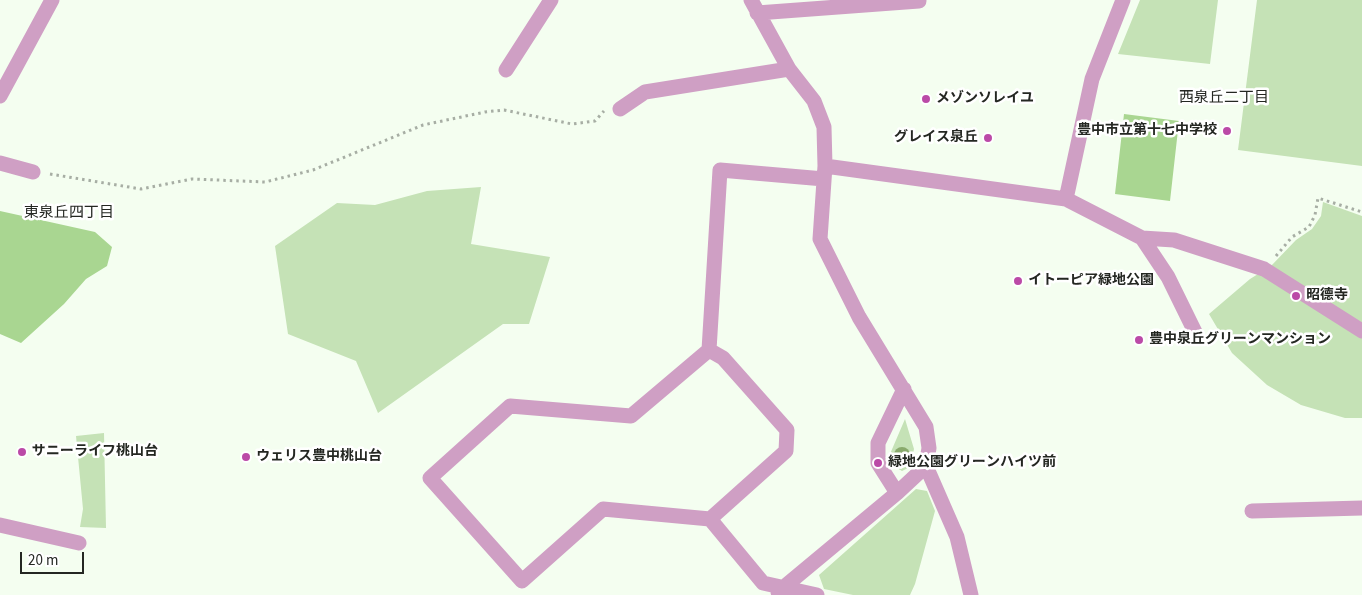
<!DOCTYPE html>
<meta charset="utf-8">
<style>
body{margin:0}
#map{position:relative;width:1362px;height:595px;overflow:hidden;background:#f4fef0;font-family:"Source Sans 3",sans-serif}
canvas{display:block}
.scale{position:absolute;left:20px;top:552px;width:64px;height:22px;box-sizing:border-box;border:2px solid #242722;border-top:0;padding-left:6px;font-size:15px;line-height:18px;white-space:nowrap;color:#242722;-webkit-text-stroke:4px #fff;paint-order:stroke}
</style>
<div id="map">
<canvas width="1362" height="595"></canvas>
<div class="scale">20 m</div>
</div>
<script>
const g = document.querySelector('canvas').getContext('2d');
g.lineJoin = 'round';
function fillPath(path, color) { g.fillStyle = color; g.fill(path, 'evenodd'); }
const poly = rows => new Path2D(rows.map(r => 'M' + r).join(''));
function trace(path, color, width, dash) { g.strokeStyle = color; g.lineWidth = width; g.lineCap = dash ? 'butt' : 'round'; g.setLineDash(dash || []); g.stroke(path); }
function write(font, color, halo, rows, align = 'center') {
  g.font = font + ' "Source Sans 3","Noto Sans JP",sans-serif'; g.lineWidth = 5; g.setLineDash([]); g.textBaseline = 'middle'; g.strokeStyle = halo; g.fillStyle = color; for (const [text, x, y, turn = 0] of rows) {
    g.save(); g.translate(x, y); g.rotate((+turn || 0) * Math.PI / 180); g.textAlign = isNaN(turn) ? turn : align; if (halo) g.strokeText(text, 0, 0); g.fillText(text, 0, 0); g.restore();
  }
}
const green = poly([
 [1140,0,1218,0,1210,64,1118,54],
 [1257,0,1362,0,1362,166,1238,150],
 [481,187,471,244,550,257,529,324,503,324,378,413,356,361,288,334,275,246,337,203,375,205,427,191],
 [1323,202,1362,216,1362,418,1345,418,1301,405,1267,385,1232,353,1209,314,1250,279,1271,266,1296,240,1312,229,1321,216],
 [905,419,914,449,910,467,902,471,892,465,890,454],
 [104,433,106,528,80,527,83,509,76,436],
 [916,489,927,491,935,511,915,584,910,595,853,595,824,589,819,575]
]);
const water = poly([
 [1124,114,1179,121,1170,201,1115,194],
 [0,211,95,232,112,247,107,266,86,279,64,304,21,343,0,334]
]);
const path = poly([
 [50,174,141,189,192,179,265,182,313,170,423,125,485,112,504,110,572,124,595,121,604,111],
 [1276,256,1292,237,1309,227,1315,215,1318,198,1362,212]
]);
const minor = poly([
 [751,0,789,69,814,101,824,127,825,166,820,239,859,317,926,427,929,448,926,466,897,493,778,592],
 [757,13,919,1],
 [506,70,551,0],
 [0,96,52,0],
 [620,109,645,92,789,69],
 [0,163,33,172],
 [825,166,1066,199,1142,238,1174,240,1264,269,1362,331],
 [1066,199,1092,79,1123,0],
 [1142,238,1168,277,1196,334],
 [709,350,723,358,787,430,786,451,710,519],
 [926,466,957,537,971,595],
 [897,493,878,463,878,443,904,389],
 [1252,511,1362,508],
 [0,525,79,543],
 [817,595,763,583,710,519,603,509,522,581,430,478,510,406,631,416,709,350,720,170,824,179]
]);
const trees = [
 [902,455]
];
const markers = [
 [926,99,5,"#bb4aa7"],
 [1227,131,5,"#bb4aa7"],
 [988,138,5,"#bb4aa7"],
 [1018,281,5,"#bb4aa7"],
 [1296,296,5,"#bb4aa7"],
 [1139,340,5,"#bb4aa7"],
 [22,452,5,"#bb4aa7"],
 [246,457,5,"#bb4aa7"],
 [878,463,5,"#bb4aa7"]
];
const poiNames = [
 ["メゾンソレイユ",936,99],
 ["豊中市立第十七中学校",1217,131,"right"],
 ["グレイス泉丘",978,138,"right"],
 ["イトーピア緑地公園",1028,281],
 ["昭德寺",1306,296],
 ["豊中泉丘グリーンマンション",1149,340],
 ["サニーライフ桃山台",32,452],
 ["ウェリス豊中桃山台",256,457],
 ["緑地公園グリーンハイツ前",888,463]
];
const neighbourhoodNames = [
 ["西泉丘二丁目",1224,99],
 ["東泉丘四丁目",69,214]
];
fillPath(green, '#c5e2b6');
fillPath(water, '#a9d691');
trace(path, '#a7aea4', 3, [2.5, 4]);
trace(minor, '#cf9fc4', 15);
g.fillStyle = '#89aa6c';
for (const [x, y] of trees) { g.beginPath(); g.arc(x, y, 8, 0, 2 * Math.PI); g.fill(); }
for (const [x, y, r, color] of markers) { const dot = new Path2D(); dot.arc(x, y, r, 0, 2 * Math.PI); g.fillStyle = color; g.fill(dot); trace(dot, '#fff', 2); }
write('bold 14px', '#242722', '#fff', poiNames, 'left');
write('15px', '#242722', '#fff', neighbourhoodNames);
</script>
